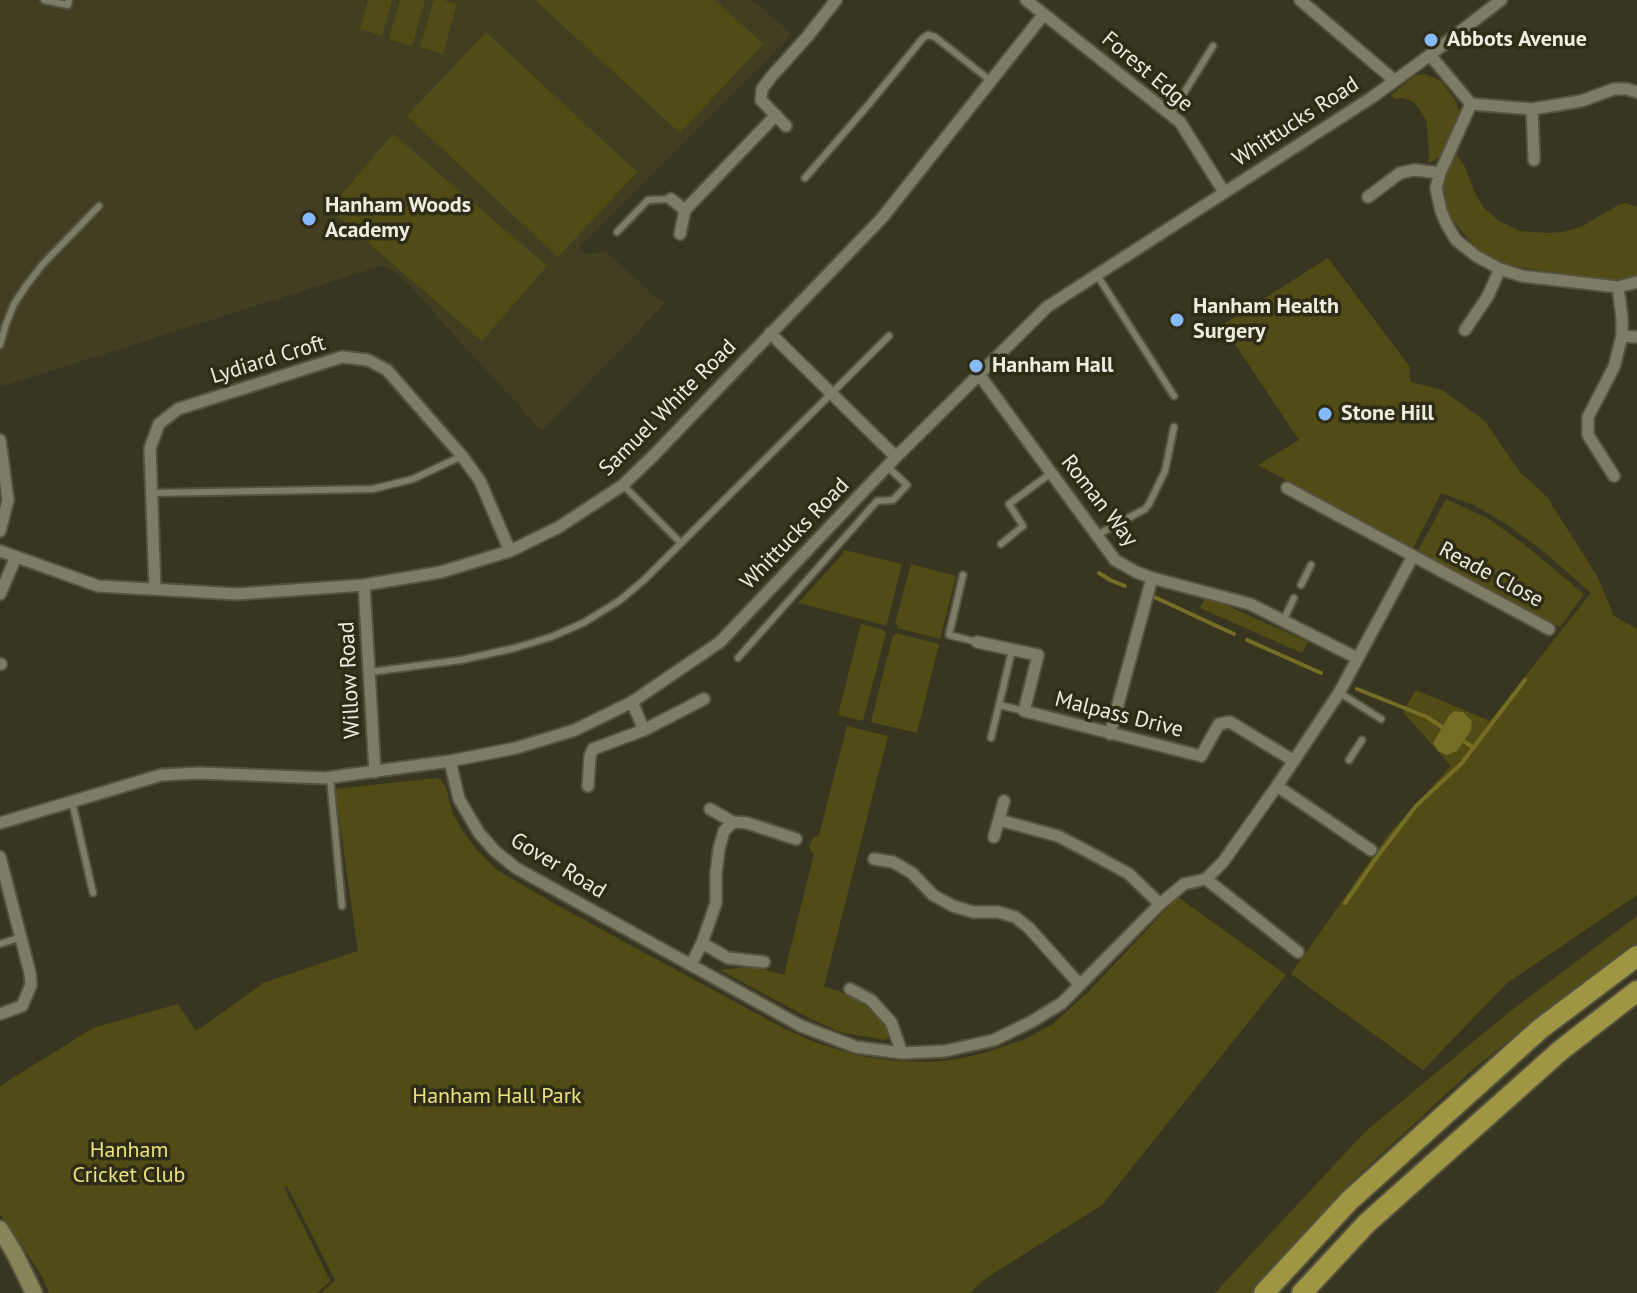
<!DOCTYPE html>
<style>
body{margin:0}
canvas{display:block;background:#383620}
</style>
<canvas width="1637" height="1293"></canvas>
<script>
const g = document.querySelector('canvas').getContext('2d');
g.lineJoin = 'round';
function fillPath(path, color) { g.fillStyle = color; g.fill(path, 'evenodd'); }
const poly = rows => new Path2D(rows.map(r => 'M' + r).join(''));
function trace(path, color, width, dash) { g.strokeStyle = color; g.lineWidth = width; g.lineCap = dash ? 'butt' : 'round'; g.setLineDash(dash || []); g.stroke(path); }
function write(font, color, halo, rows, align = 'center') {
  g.font = font + ' "PT Sans",sans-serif'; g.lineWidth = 7; g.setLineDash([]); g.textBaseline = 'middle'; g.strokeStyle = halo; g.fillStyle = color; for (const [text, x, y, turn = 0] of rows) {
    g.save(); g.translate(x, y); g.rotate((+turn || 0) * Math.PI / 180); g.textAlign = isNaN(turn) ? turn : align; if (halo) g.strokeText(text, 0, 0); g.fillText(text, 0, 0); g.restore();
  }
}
const built = poly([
 [0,0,751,0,792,33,578,247,585,254,606,252,664,304,542,431,405,281,384,265,0,387]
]);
const green = poly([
 [368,0,392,0,382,36,360,29],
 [400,0,425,0,412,46,389,39],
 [434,0,443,0,457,4,443,54,420,47],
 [535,0,715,0,763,44,680,133],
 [486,32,637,172,558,257,407,116],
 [1425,74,1441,81,1456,101,1460,114,1446,146,1439,157,1429,163,1427,122,1420,110,1414,102,1403,98,1395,99,1391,95,1416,75],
 [393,134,547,266,482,341,329,209],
 [1456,154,1465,167,1475,193,1483,207,1499,221,1520,231,1547,233,1563,232,1583,226,1618,205,1625,203,1637,207,1637,276,1632,278,1607,280,1519,267,1503,263,1476,248,1450,217,1443,196,1445,175],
 [1328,258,1410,367,1409,375,1411,382,1442,390,1485,421,1519,471,1547,497,1597,576,1614,616,1637,629,1637,895,1507,983,1423,1070,1291,974,1388,835,1451,766,1403,712,1416,690,1490,721,1591,593,1543,551,1505,523,1474,505,1441,493,1413,548,1258,465,1299,440,1222,325],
 [1446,499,1489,519,1525,545,1584,594,1560,627,1418,551],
 [844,550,902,564,887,623,884,625,798,603,842,555],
 [911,564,956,576,940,639,897,628,898,625,895,624],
 [1206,596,1308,642,1302,653,1200,608],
 [861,624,883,630,886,633,863,721,838,715],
 [895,633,939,644,917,733,871,722,893,635,895,635],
 [847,726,888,736,824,986,851,996,875,1013,889,1033,889,1037,885,1040,840,1032,809,1018,720,970,746,967,758,968,784,975,814,854,811,852,809,846,814,837,819,835],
 [437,778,441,780,446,788,453,814,463,832,477,850,497,870,562,908,785,1029,817,1043,859,1056,895,1061,933,1062,958,1059,984,1053,1025,1039,1053,1024,1089,991,1178,897,1286,975,1102,1205,986,1278,970,1293,321,1293,335,1280,287,1186,284,1187,330,1281,317,1293,49,1293,41,1274,0,1214,0,1086,93,1028,178,1004,196,1031,261,985,260,984,358,951,335,789],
 [1637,916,1637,944,1539,1016,1471,1071,1349,1184,1251,1293,1215,1293,1365,1132,1508,1013]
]);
const water = poly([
 [1454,711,1463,712,1472,721,1471,730,1457,751,1447,755,1438,751,1433,743,1448,717]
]);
const stream = poly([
 [1099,573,1110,580,1125,586],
 [1150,595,1234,634],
 [1247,640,1321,673],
 [1357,689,1427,717,1442,727],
 [1465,742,1474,748],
 [1345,903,1377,857,1416,806,1461,764,1525,680]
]);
const lane = poly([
 [44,0,68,5,69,0],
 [1171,114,1213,46],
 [805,178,869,104,923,38,928,35,935,37,991,81],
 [617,232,648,200,671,199],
 [1097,275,1174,396],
 [0,345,6,324,14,304,26,286,42,265,99,206],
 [623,485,681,543],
 [152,493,373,489,413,479,462,456],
 [1097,535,1145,509,1149,504,1165,471,1174,427],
 [1001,544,1023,526,1009,504,1051,473],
 [963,575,949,635,977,642],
 [1301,585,1311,565],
 [1283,621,1294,598],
 [1012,650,999,705,1024,711],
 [738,658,877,501,893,500,907,485,887,466],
 [370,672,461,660,515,648,551,637,583,623,619,601,644,580,889,336],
 [1340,693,1381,719],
 [991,738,999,705],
 [1349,760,1362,740],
 [330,777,342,906],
 [72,801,93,893],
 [0,944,21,937]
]);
const street = poly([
 [1026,0,1180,122,1224,192],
 [1300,0,1394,80],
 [1430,55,1471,104,1440,173,1436,188,1441,211,1447,225,1456,240,1476,256,1500,269,1522,276,1618,287,1637,282],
 [1471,104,1532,109,1581,101,1614,89,1627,89,1637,92],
 [1532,109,1534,160],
 [786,126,761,100,762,89,771,77,807,37,836,0],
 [1368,197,1400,173,1414,170,1440,173],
 [671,199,685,210],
 [680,234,685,210,776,115],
 [1465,330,1488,296,1500,269],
 [770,333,896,457],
 [1622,336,1637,337],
 [978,373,1115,560,1136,572,1152,578,1250,604,1357,658],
 [0,440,8,500,0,531],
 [1614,476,1588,435,1588,417,1614,367,1622,336,1622,318,1618,287],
 [1287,488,1549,629],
 [0,551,98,586,237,594,364,585,441,572,510,551,559,527,623,485,654,455,882,218,1044,14],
 [364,585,375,772],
 [155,589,150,448,159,424,178,409,342,357,368,360,387,370,462,456,480,481,510,551],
 [0,594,16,557],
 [977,642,1038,655,1024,711,1201,756,1219,724,1230,722,1294,761],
 [0,664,1,664],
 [632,702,644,730],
 [1110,734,1152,578],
 [450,761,459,799,479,833,495,851,516,868,801,1026,856,1047,902,1053,945,1051,994,1040,1031,1022,1062,1003,1160,904,1184,884,1206,879,1223,862,1277,786,1339,693,1413,556],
 [588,786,590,756,593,749,644,730,704,699],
 [1277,786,1371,850],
 [710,809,733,822],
 [999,820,1058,836,1098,857,1129,874,1160,904],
 [0,823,161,775,200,773,325,778,450,761,516,748,575,730,632,702,720,642,896,457,1047,307,1371,98,1430,55,1501,0],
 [994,837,1004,801],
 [0,857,30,973,31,985,22,1006,0,1014],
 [874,859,893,862,912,873,933,895,953,906,973,912,998,912,1015,917,1029,928,1080,985],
 [1206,879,1298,952],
 [702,943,728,958,764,962],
 [691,965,702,943,716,903,716,873,719,849,724,831,733,822,747,823,796,839],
 [850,989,871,1000,891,1022,902,1053]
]);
const secondary = poly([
 [0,1229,15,1254,34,1293]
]);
const highway = poly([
 [1264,1293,1349,1201,1540,1029,1637,956],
 [1302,1293,1367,1223,1561,1050,1637,991]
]);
const markers = [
 [1431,40,8,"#86bbfb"],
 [309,219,8,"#86bbfb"],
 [1177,320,8,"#86bbfb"],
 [976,366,8,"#86bbfb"],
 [1325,414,8,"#86bbfb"]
];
const poiNames = [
 ["Abbots Avenue",1447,40],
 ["Hanham Woods",325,206],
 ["Academy",325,231],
 ["Hanham Health",1193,307],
 ["Surgery",1193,332],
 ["Hanham Hall",992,366],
 ["Stone Hill",1341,414]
];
const streetNames = [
 ["Forest Edge",1147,72,40],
 ["Whittucks Road",1296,122,-33],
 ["Lydiard Croft",268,360,-17],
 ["Samuel White Road",668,408,-45],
 ["Roman Way",1099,501,52],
 ["Whittucks Road",795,534,-46],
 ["Reade Close",1491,575,28],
 ["Willow Road",350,680,-93],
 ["Malpass Drive",1119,715,14],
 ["Gover Road",558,866,31]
];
const parkNames = [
 ["Hanham Hall Park",497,1097],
 ["Hanham",129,1151],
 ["Cricket Club",129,1176]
];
fillPath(built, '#413e21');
fillPath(green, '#514c15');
fillPath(water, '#756e25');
trace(stream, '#756e25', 4);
trace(lane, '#555340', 10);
trace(street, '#555340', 15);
trace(secondary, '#555340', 20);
trace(highway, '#555340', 24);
trace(lane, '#7e7c64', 6);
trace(street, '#7e7c64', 11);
trace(secondary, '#88845a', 16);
trace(highway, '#9f9643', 20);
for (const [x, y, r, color] of markers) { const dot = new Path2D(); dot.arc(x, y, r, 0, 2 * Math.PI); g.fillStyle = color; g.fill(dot); trace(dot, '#2e2c16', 3); }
write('bold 22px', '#edecdf', '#2e2c16', poiNames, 'left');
write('22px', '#edecdf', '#2e2c16', streetNames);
write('22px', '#ece27d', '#2e2c16', parkNames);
</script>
